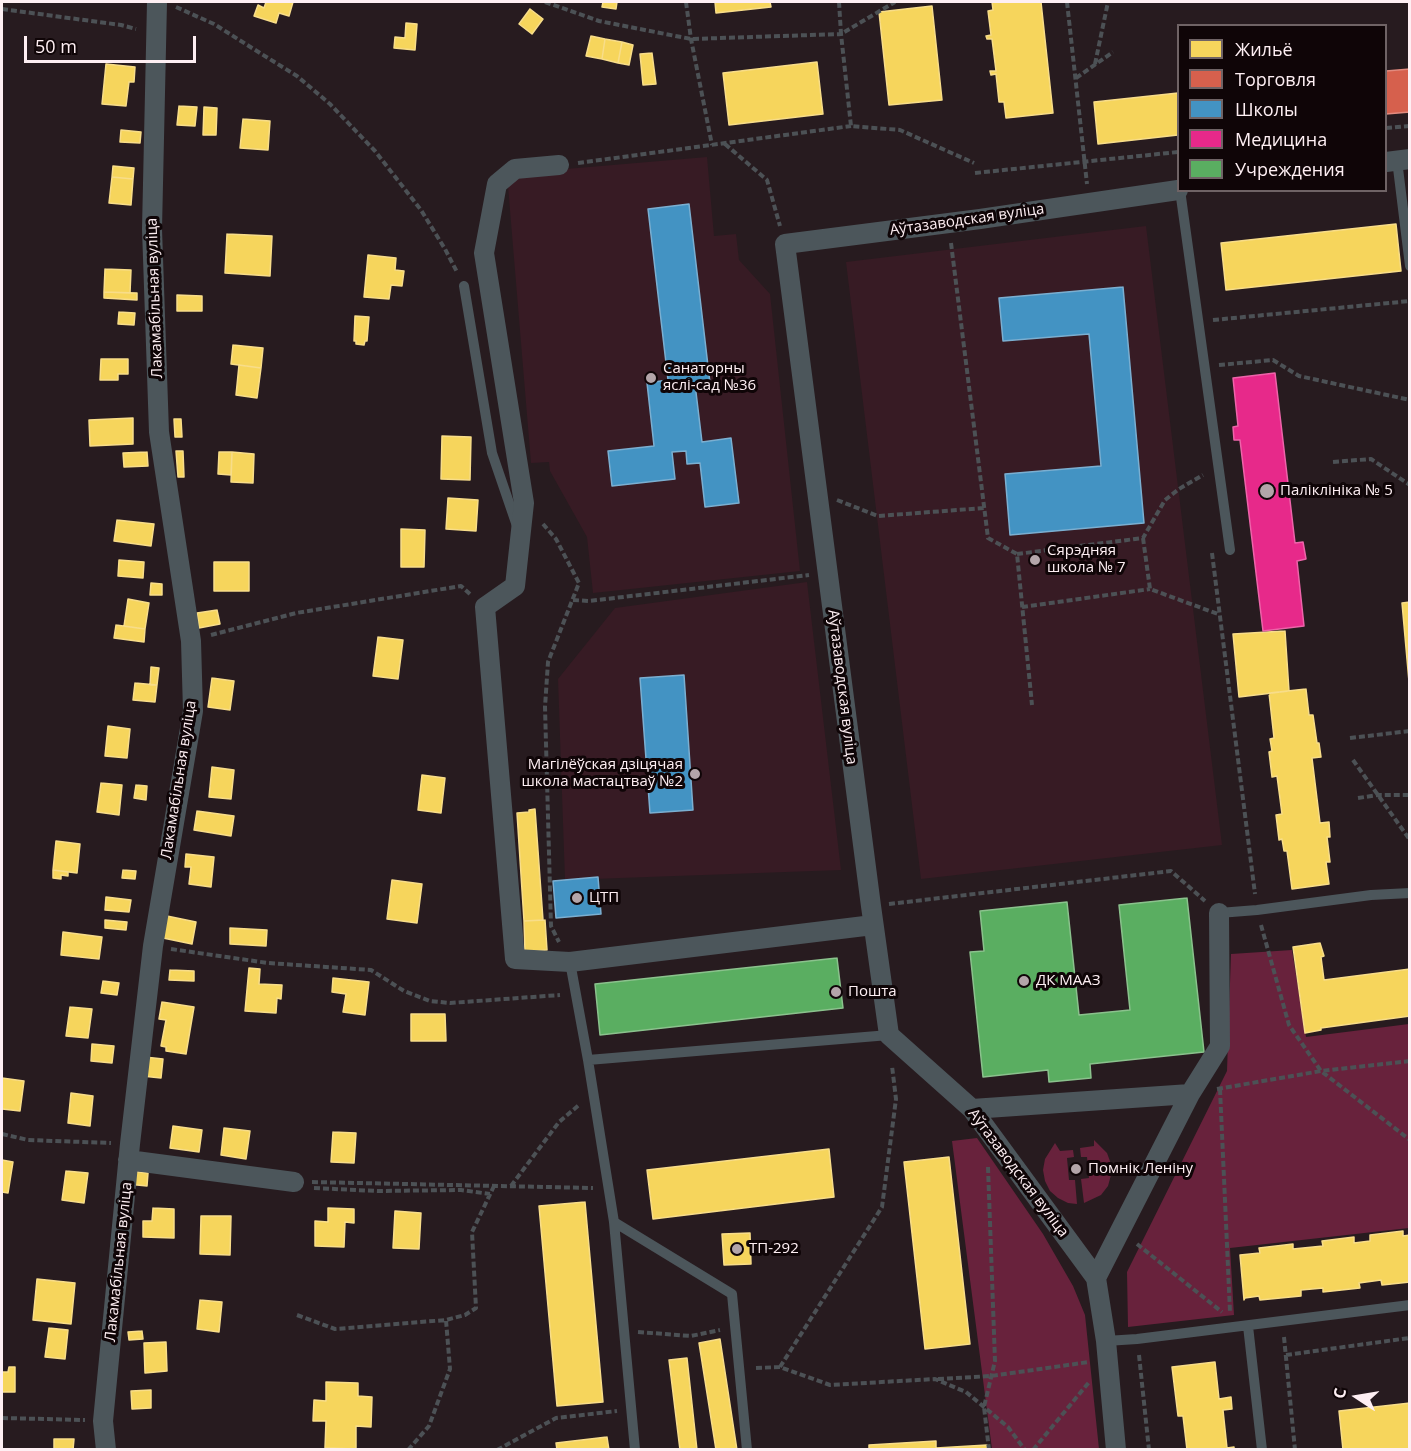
<!DOCTYPE html>
<meta charset="utf-8">
<style>
body{margin:0}
#map{position:relative;width:1411px;height:1451px;overflow:hidden;background:#271b1f;font-family:"Open Sans",sans-serif}
canvas{display:block}
.frame{position:absolute;inset:0;border:3px solid #feeff3;pointer-events:none}
.legend{position:absolute;left:1177px;top:24px;width:210px;height:168px;box-sizing:border-box;background:#0f0507;border:2px solid #6f6365;margin:0;padding:8px 10px;list-style:none;font-size:18px;color:#feeff3}
.legend li{display:flex;align-items:center;gap:12px;height:30px}
.legend b{width:30px;border:2px solid #6f6365}
.north{position:absolute;left:1327px;top:1367px;width:60px;height:60px;-webkit-text-stroke:4px #0f0507;paint-order:stroke;rotate:282deg;font-size:16px;font-weight:700;line-height:24px;text-align:center;color:#feeff3}
.north::after{content:'';display:block;margin:auto;width:21px;height:27px;background:#feeff3;clip-path:polygon(50% 0,100% 100%,50% 72%,0 100%)}
.scale{position:absolute;left:24px;top:36px;width:172px;height:27px;box-sizing:border-box;border:3px solid #feeff3;border-top:0;padding-left:8px;font-size:18px;line-height:21px;white-space:nowrap;color:#feeff3;-webkit-text-stroke:4px #0f0507;paint-order:stroke}
</style>
<div id="map">
<canvas width="1411" height="1451"></canvas>
<div class="frame"></div>
<ul class="legend">
<li><b style="height:16px;background:#f6d55c"></b>Жильё</li>
<li><b style="height:16px;background:#d6604d"></b>Торговля</li>
<li><b style="height:16px;background:#4393c3"></b>Школы</li>
<li><b style="height:16px;background:#e7298a"></b>Медицина</li>
<li><b style="height:16px;background:#5aae61"></b>Учреждения</li>
</ul>
<div class="north">С</div>
<div class="scale">50 m</div>
</div>
<script>
const g = document.querySelector('canvas').getContext('2d');
g.lineJoin = 'round';
function fillPath(path, color) { g.fillStyle = color; g.fill(path, 'evenodd'); }
const poly = rows => new Path2D(rows.map(r => 'M' + r).join(''));
function trace(path, color, width, dash) { g.strokeStyle = color; g.lineWidth = width; g.lineCap = dash ? 'butt' : 'round'; g.setLineDash(dash || []); g.stroke(path); }
function write(font, color, halo, rows, align = 'center') {
  g.font = font + ' "Open Sans",sans-serif'; g.lineWidth = 6; g.setLineDash([]); g.textBaseline = 'middle'; g.strokeStyle = halo; g.fillStyle = color; for (const [text, x, y, turn = 0] of rows) {
    g.save(); g.translate(x, y); g.rotate((+turn || 0) * Math.PI / 180); g.textAlign = isNaN(turn) ? turn : align; if (halo) g.strokeText(text, 0, 0); g.fillText(text, 0, 0); g.restore();
  }
}
const built = poly([
 [707,157,714,236,736,234,739,260,770,294,800,571,593,593,587,537,550,471,549,462,531,463,507,174],
 [1146,226,1222,845,921,879,846,262],
 [807,582,841,870,565,880,558,679,615,608]
]);
const green = poly([
 [1292,950,1306,1037,1409,1024,1409,1228,1230,1248,1234,1315,1128,1327,1127,1272,1227,1071,1231,954],
 [977,1138,1043,1234,1073,1286,1085,1315,1099,1449,992,1449,952,1141],
 [1094,1140,1107,1153,1111,1164,1111,1175,1108,1186,1101,1195,1084,1203,1081,1179,1089,1178,1087,1157,1081,1157,1080,1148,1094,1146],
 [1055,1143,1060,1151,1073,1150,1074,1157,1067,1158,1069,1180,1075,1180,1077,1204,1068,1203,1058,1198,1050,1191,1045,1181,1043,1170,1045,1159]
]);
const homes = poly([
 [266,2,293,2,289,16,279,13,276,23,254,16,258,5,264,8,266,2],
 [603,2,617,2,616,9,602,7,603,2],
 [715,2,770,2,771,7,716,13,715,2],
 [992,2,1041,2,1053,113,1006,118,1004,102,999,102,996,74,991,75,990,71,996,71,992,39,987,39,986,36,991,35,988,11,993,10,992,2],
 [932,6,942,100,889,105,879,12,932,6],
 [530,9,543,19,532,34,519,24,530,9],
 [406,23,417,24,415,50,394,48,395,37,405,38,406,23],
 [591,36,605,39,602,59,586,56,591,36],
 [605,39,622,42,618,63,602,59,605,39],
 [622,42,633,45,629,65,618,63,622,42],
 [652,53,656,84,643,85,640,54,652,53],
 [817,62,823,114,729,125,723,73,817,62],
 [106,64,135,67,134,82,129,82,126,106,102,104,106,64],
 [1178,93,1178,135,1098,144,1094,102,1178,93],
 [179,106,197,107,195,126,177,125,179,106],
 [204,107,217,108,216,135,203,135,204,107],
 [243,119,270,121,268,150,240,148,243,119],
 [121,130,141,132,140,143,120,142,121,130],
 [113,166,134,168,133,179,112,177,113,166],
 [112,177,133,179,131,205,109,203,112,177],
 [1396,224,1401,271,1226,290,1221,243,1396,224],
 [227,234,272,236,270,276,225,273,227,234],
 [368,255,396,258,395,270,404,271,402,286,391,285,389,299,364,297,368,255],
 [105,269,131,270,130,293,104,292,105,269],
 [104,292,137,293,137,300,104,298,104,292],
 [177,295,202,296,202,311,177,311,177,295],
 [119,312,135,313,134,325,118,324,119,312],
 [355,316,369,317,367,341,365,341,364,345,356,344,356,341,354,341,355,316],
 [233,345,263,348,261,368,231,364,233,345],
 [101,359,128,359,128,374,118,374,118,380,100,380,101,359],
 [239,365,261,368,257,398,236,395,239,365],
 [133,418,133,444,90,446,89,420,133,418],
 [174,419,181,419,182,437,175,437,174,419],
 [442,436,471,437,470,480,441,479,442,436],
 [176,451,183,451,184,477,178,477,176,451],
 [147,452,148,466,124,467,123,453,147,452],
 [219,452,232,452,231,475,218,474,219,452],
 [232,452,254,454,253,483,231,482,232,452],
 [448,498,478,500,476,531,446,529,448,498],
 [117,520,154,524,151,546,114,541,117,520],
 [401,529,425,530,424,567,401,567,401,529],
 [119,560,144,562,143,578,118,576,119,560],
 [214,562,249,562,249,591,214,591,214,562],
 [151,583,162,584,162,595,150,595,151,583],
 [128,599,149,603,145,629,124,626,128,599],
 [1410,602,1410,693,1402,603,1410,602],
 [217,610,220,624,199,628,197,613,217,610],
 [116,625,145,629,144,642,114,638,116,625],
 [1285,631,1289,691,1239,697,1233,634,1285,631],
 [378,637,403,640,398,679,373,676,378,637],
 [151,667,159,668,157,685,150,685,151,667],
 [212,678,234,681,230,710,208,707,212,678],
 [135,683,157,685,155,702,133,700,135,683],
 [1306,689,1309,715,1313,715,1317,743,1319,743,1321,757,1312,758,1320,823,1329,822,1330,837,1327,837,1330,862,1326,862,1329,884,1292,889,1287,851,1284,851,1282,839,1279,840,1276,815,1282,814,1277,776,1272,777,1269,752,1272,751,1270,739,1274,738,1269,693,1306,689],
 [108,726,130,729,127,758,105,756,108,726],
 [212,767,234,770,231,799,209,797,212,767],
 [422,775,445,778,441,813,418,810,422,775],
 [101,783,122,785,119,815,97,812,101,783],
 [136,785,147,786,146,800,134,798,136,785],
 [535,809,543,920,524,921,517,813,529,812,529,810,535,809],
 [197,811,234,816,231,836,194,830,197,811],
 [56,841,80,844,77,873,53,870,56,841],
 [186,854,214,857,211,887,189,884,191,867,185,867,186,854],
 [53,870,68,872,68,876,61,875,61,879,53,878,53,870],
 [123,870,136,871,135,879,122,878,123,870],
 [392,880,422,884,417,923,387,919,392,880],
 [106,897,131,900,129,912,105,910,106,897],
 [167,916,196,922,192,944,163,938,167,916],
 [105,920,127,922,126,930,105,928,105,920],
 [545,920,547,950,525,952,524,921,545,920],
 [230,928,267,930,266,946,230,944,230,928],
 [63,932,102,937,99,959,61,955,63,932],
 [1320,943,1324,956,1321,957,1324,980,1410,969,1410,1016,1321,1028,1321,1030,1305,1033,1293,947,1320,943],
 [249,968,260,969,259,984,282,985,281,999,277,998,276,1013,245,1011,249,968],
 [170,970,194,971,194,981,169,980,170,970],
 [333,978,369,982,365,1015,343,1012,346,994,332,992,333,978],
 [103,981,119,983,117,995,101,993,103,981],
 [162,1002,194,1007,186,1054,166,1051,166,1047,161,1046,166,1020,159,1019,162,1002],
 [70,1007,92,1009,88,1038,66,1036,70,1007],
 [411,1014,445,1014,446,1041,411,1041,411,1014],
 [92,1044,114,1046,112,1063,91,1061,92,1044],
 [145,1057,163,1059,161,1078,142,1076,145,1057],
 [2,1078,24,1081,20,1111,2,1109,2,1078],
 [71,1093,93,1096,90,1126,68,1123,71,1093],
 [173,1126,202,1130,199,1152,170,1148,173,1126],
 [224,1128,250,1131,246,1159,221,1155,224,1128],
 [333,1132,356,1133,354,1163,331,1162,333,1132],
 [829,1149,834,1197,653,1219,647,1170,829,1149],
 [949,1157,970,1344,925,1349,904,1162,949,1157],
 [2,1160,13,1162,8,1193,2,1192,2,1160],
 [66,1171,88,1173,84,1203,62,1200,66,1171],
 [128,1171,148,1173,147,1186,127,1184,128,1171],
 [585,1202,603,1402,557,1406,539,1206,585,1202],
 [153,1208,174,1209,174,1238,143,1237,143,1221,152,1221,153,1208],
 [328,1208,354,1209,354,1223,345,1222,344,1247,315,1246,315,1221,328,1222,328,1208],
 [395,1211,421,1213,419,1249,393,1248,395,1211],
 [201,1216,231,1216,230,1255,200,1254,201,1216],
 [1403,1231,1403,1236,1410,1235,1410,1282,1382,1285,1381,1280,1359,1283,1360,1288,1323,1292,1323,1288,1301,1290,1301,1296,1260,1300,1259,1296,1245,1298,1244,1300,1240,1255,1260,1253,1259,1248,1293,1244,1293,1249,1323,1246,1322,1241,1354,1237,1354,1243,1370,1241,1370,1235,1403,1231],
 [750,1233,751,1264,724,1265,722,1234,750,1233],
 [37,1279,75,1283,71,1324,33,1320,37,1279],
 [200,1300,222,1302,219,1332,197,1329,200,1300],
 [49,1328,68,1330,65,1359,45,1357,49,1328],
 [142,1331,143,1339,129,1340,128,1332,142,1331],
 [720,1339,737,1450,716,1450,699,1343,720,1339],
 [166,1342,167,1371,145,1373,144,1343,166,1342],
 [687,1358,697,1450,680,1450,669,1360,687,1358],
 [1215,1362,1219,1399,1231,1397,1232,1409,1223,1410,1227,1448,1234,1447,1234,1450,1187,1450,1183,1416,1178,1416,1172,1367,1215,1362],
 [9,1367,15,1367,15,1392,2,1392,2,1372,8,1372,9,1367],
 [326,1382,358,1383,358,1396,372,1397,371,1427,356,1426,356,1449,325,1448,326,1421,313,1421,314,1400,326,1401,326,1382],
 [151,1390,151,1408,132,1409,131,1391,151,1390],
 [1410,1403,1410,1450,1343,1450,1339,1411,1410,1403],
 [607,1437,609,1450,557,1450,556,1443,607,1437],
 [54,1439,74,1439,73,1450,54,1450,54,1439],
 [936,1441,936,1448,987,1445,987,1450,869,1450,869,1445,936,1441]
]);
const shops = poly([
 [1410,69,1410,112,1386,114,1386,71,1410,69]
]);
const schools = poly([
 [689,204,710,383,695,384,702,442,731,438,739,503,705,507,700,463,687,464,686,451,672,452,675,479,612,486,608,451,654,446,647,383,668,380,648,209,689,204],
 [1123,287,1144,523,1010,535,1005,474,1101,466,1089,334,1003,341,999,298,1123,287],
 [684,675,693,810,650,813,640,678,684,675],
 [598,877,601,914,556,918,553,881,598,877]
]);
const health = poly([
 [1275,373,1295,543,1303,542,1306,559,1297,561,1304,626,1263,631,1240,440,1234,440,1233,427,1238,426,1233,378,1275,373]
]);
const public = poly([
 [1187,898,1204,1052,1090,1064,1091,1078,1049,1082,1048,1070,983,1077,970,952,984,951,980,911,1067,902,1079,1015,1130,1010,1119,905,1187,898],
 [837,958,843,1008,600,1035,595,984,837,958]
]);
const path = poly([
 [545,2,599,21,691,39,841,34,851,126,900,130,974,163],
 [686,2,691,39,712,145],
 [839,2,841,34,895,2],
 [1067,2,1087,184],
 [176,7,214,24,260,53,297,76,330,104,375,151,421,210,445,249,457,272],
 [2,9,121,25,136,29],
 [1095,64,1108,2],
 [1076,78,1113,52],
 [1386,128,1410,126],
 [725,144,767,180,780,226],
 [578,163,851,126],
 [975,173,1178,152],
 [951,243,988,538,1017,554,1032,705],
 [1213,320,1410,301],
 [1219,365,1273,360,1299,376,1410,400],
 [1333,462,1371,459,1410,485],
 [837,500,878,516,984,508],
 [543,524,556,539,579,583,548,662,545,707,551,926,559,942],
 [1143,538,1150,589,1218,614],
 [1212,553,1255,894],
 [1017,554,1143,538,1165,500,1179,489,1203,475],
 [573,600,589,601,809,575],
 [1022,607,1150,589],
 [211,635,296,613,461,586,471,595],
 [1350,738,1410,731],
 [1353,760,1410,840],
 [1358,798,1378,795,1410,795],
 [889,904,1171,871,1205,901],
 [1261,925,1289,1025,1321,1071,1410,1140],
 [171,949,268,963,371,970,404,991,430,1001,450,1003,560,995],
 [1217,1089,1321,1071,1410,1061],
 [1220,1089,1230,1312],
 [2,1134,28,1140,111,1143],
 [988,1167,995,1361,984,1407,989,1450],
 [312,1182,593,1188],
 [511,1186,559,1122,579,1105],
 [314,1188,377,1191,461,1190,490,1194],
 [1137,1244,1222,1312],
 [297,1315,335,1329,446,1320,465,1315,476,1308,472,1232,494,1186],
 [638,1332,691,1336,720,1330],
 [1284,1337,1295,1450],
 [1139,1355,1149,1450],
 [1286,1355,1409,1338],
 [780,1367,882,1207,896,1099,892,1066],
 [756,1368,780,1367,830,1385,935,1379,966,1392,1008,1427,1025,1450],
 [938,1379,991,1376,1089,1362],
 [2,1418,85,1420],
 [408,1450,429,1426,450,1369,446,1320],
 [497,1450,556,1418,617,1411],
 [1033,1450,1090,1381]
]);
const service = poly([
 [1397,160,1410,266],
 [1180,190,1230,550],
 [464,286,492,453,517,526],
 [1219,913,1257,910,1371,895,1410,893],
 [570,962,588,1060],
 [614,1222,635,1450],
 [1248,1326,1262,1450],
 [1106,1341,1137,1339,1410,1305],
 [747,1450,732,1294,614,1222,588,1060,889,1035]
]);
const minor = poly([
 [1386,162,1410,159],
 [559,165,515,169,497,184,484,253,524,503,515,586,485,607,515,959,570,962,873,925],
 [972,1109,1190,1094],
 [128,1160,294,1182],
 [1096,1278,1190,1094,1220,1046,1219,913],
 [106,1450,103,1421,130,1144,153,946,193,711,191,641,159,432,152,229,157,2],
 [1116,1450,1106,1341,1096,1278,972,1109,889,1035,871,906,785,244,980,219,1178,190]
]);
const markers = [
 [651,378,6,"#b3a5a9"],
 [1267,491,8,"#b3a5a9"],
 [1035,560,6,"#b3a5a9"],
 [695,774,6,"#b3a5a9"],
 [577,898,6,"#b3a5a9"],
 [1024,981,6,"#b3a5a9"],
 [836,992,6,"#b3a5a9"],
 [1076,1169,6,"#b3a5a9"],
 [737,1249,6,"#b3a5a9"]
];
const streetNames = [
 ["Аўтазаводская вуліца",967,220,-8],
 ["Лакамабільная вуліца",155,298,-92],
 ["Аўтазаводская вуліца",842,687,83],
 ["Лакамабільная вуліца",179,780,-81],
 ["Аўтазаводская вуліца",1018,1173,53],
 ["Лакамабільная вуліца",119,1262,-84]
];
const poiNames = [
 ["Санаторны",663,369],
 ["яслі-сад №36",663,386],
 ["Паліклініка № 5",1280,491],
 ["Сярэдняя",1047,551],
 ["школа № 7",1047,568],
 ["Магілёўская дзіцячая",683,765,"right"],
 ["школа мастацтваў №2",683,782,"right"],
 ["ЦТП",589,898],
 ["ДК МААЗ",1036,981],
 ["Пошта",848,992],
 ["Помнік Леніну",1088,1169],
 ["ТП-292",749,1249]
];
fillPath(built, '#371b24');
fillPath(green, '#68223c');
fillPath(homes, '#f6d55c');
trace(homes, '#f8dd89', 1.5);
fillPath(shops, '#d6604d');
trace(shops, '#e28b7f', 1.5);
fillPath(schools, '#4393c3');
trace(schools, '#7bafd1', 1.5);
fillPath(health, '#e7298a');
trace(health, '#ee64aa', 1.5);
fillPath(public, '#5aae61');
trace(public, '#8bc28d', 1.5);
trace(path, '#4c5155', 4, [6, 3]);
trace(service, '#4c565b', 10);
trace(minor, '#4c565b', 20);
for (const [x, y, r, color] of markers) { const dot = new Path2D(); dot.arc(x, y, r, 0, 2 * Math.PI); g.fillStyle = color; g.fill(dot); trace(dot, '#0f0507', 2); }
write('15px', '#feeff3', '#0f0507', streetNames);
write('15px', '#feeff3', '#0f0507', poiNames, 'left');
</script>
